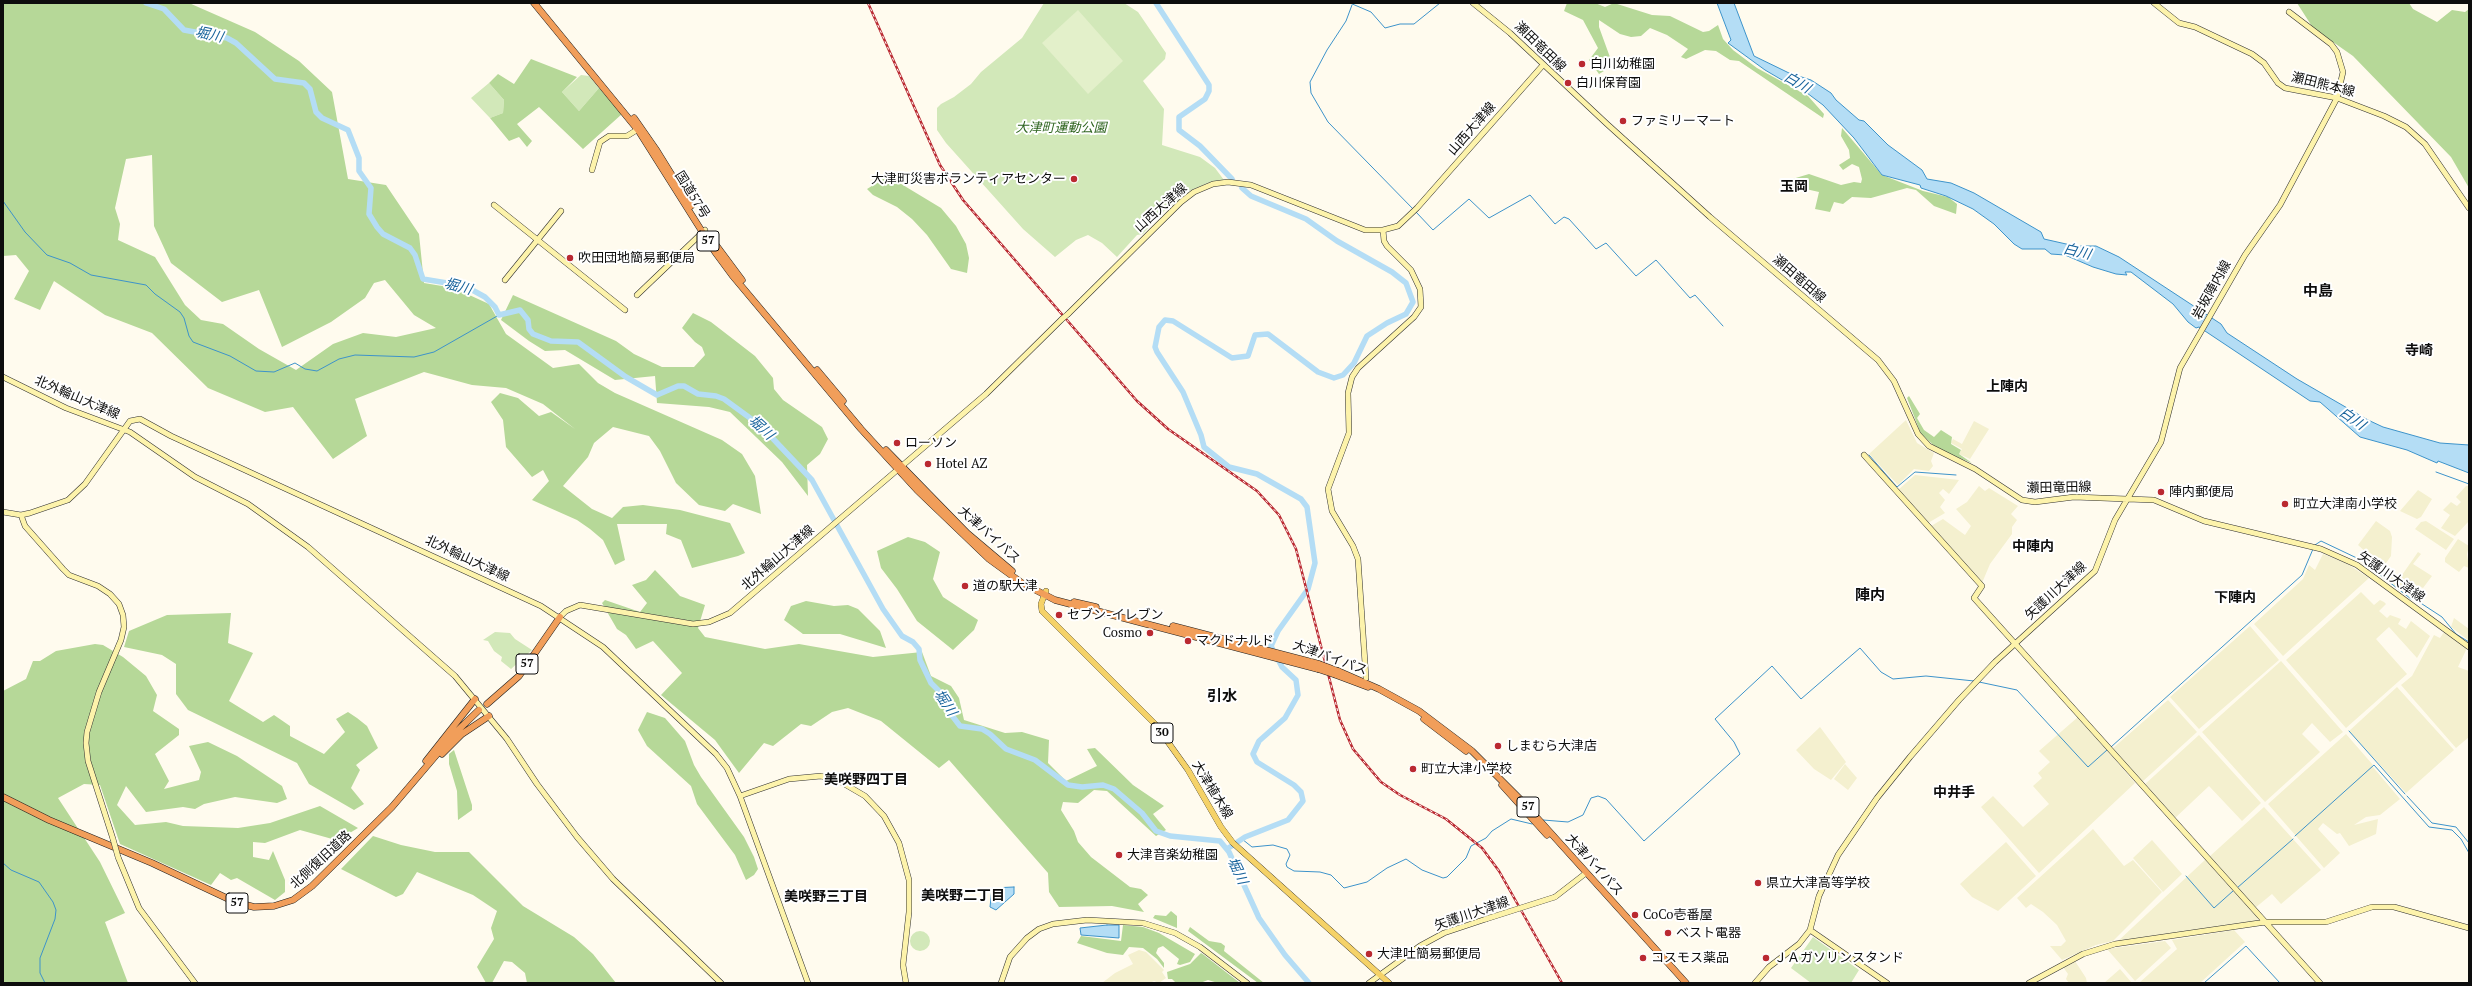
<!DOCTYPE html>
<meta charset="utf-8">
<style>
body{margin:0}
#map{position:relative;width:2472px;height:986px;overflow:hidden;background:#fffbee;font-family:"PT Serif",serif}
canvas{display:block}
.frame{position:absolute;inset:0;border:4px solid #0d0d0d;pointer-events:none}
</style>
<div id="map">
<canvas width="2472" height="986"></canvas>
<div class="frame"></div>
</div>
<script>
const g = document.querySelector('canvas').getContext('2d');
g.lineJoin = 'round';
function fillPath(path, color) { g.fillStyle = color; g.fill(path, 'evenodd'); }
const poly = rows => new Path2D(rows.map(r => 'M' + r).join(''));
function trace(path, color, width, dash) { g.strokeStyle = color; g.lineWidth = width; g.lineCap = dash ? 'butt' : 'round'; g.setLineDash(dash || []); g.stroke(path); }
function write(font, color, halo, rows, align = 'center') {
  g.font = font + ' "PT Serif","Noto Sans JP",serif'; g.lineWidth = 4; g.setLineDash([]); g.textBaseline = 'middle'; g.strokeStyle = halo; g.fillStyle = color; for (const [text, x, y, turn = 0] of rows) {
    g.save(); g.translate(x, y); g.rotate((+turn || 0) * Math.PI / 180); g.textAlign = isNaN(turn) ? turn : align; if (halo) g.strokeText(text, 0, 0); g.fillText(text, 0, 0); g.restore();
  }
}
const farmland = poly([
 [1906,420,1917,443,1934,453,1931,461,1933,466,1929,471,1914,469,1898,485,1869,454],
 [1974,421,1989,429,1970,459,1959,454,1962,449,1951,443,1953,439,1962,444],
 [1915,475,1959,480,1949,494,1943,489,1939,493,1945,500,1940,507,1945,513,1928,523,1898,490],
 [1979,486,1985,491,1989,488,2018,506,2011,514,2017,520,2012,527,2012,534,1990,564,1982,583,1931,526,1943,519,1965,535,1971,526,1956,509,1967,502],
 [2466,486,2469,486,2469,521,2455,536,2441,528,2450,515,2443,510,2451,502,2457,506,2461,502,2456,497],
 [2418,490,2432,499,2421,517,2417,519,2400,511],
 [2376,521,2390,531,2392,537,2391,556,2379,573,2363,560,2368,554,2358,545],
 [2426,521,2454,539,2446,550,2415,529,2421,522],
 [2458,539,2469,546,2467,554,2469,568,2464,566,2459,572,2445,562,2445,558],
 [2418,552,2421,554,2413,564,2432,576,2423,588,2417,585,2410,597,2385,579,2402,575],
 [2323,554,2346,563,2369,578,2283,656,2254,624,2303,579,2309,565,2315,570],
 [2361,592,2374,605,2380,600,2384,602,2386,604,2379,611,2387,618,2390,615,2401,619,2398,624,2406,629,2411,621,2430,636,2417,658,2389,627,2376,639,2407,674,2346,728,2286,660],
 [2454,618,2469,629,2468,640,2451,627],
 [2250,626,2279,660,2199,729,2170,697],
 [2444,632,2467,648,2458,667,2469,671,2469,737,2456,748,2401,685,2412,676,2434,635,2440,638],
 [2281,661,2343,732,2330,742,2312,723,2302,734,2320,752,2265,802,2202,732],
 [2397,687,2454,750,2406,793,2349,731],
 [2168,700,2197,732,2142,782,2112,749],
 [2078,717,2135,783,2039,873,1981,807,1993,796,2023,827,2049,804,2033,786,2042,778,2038,773,2050,762,2039,751],
 [1820,727,1846,762,1831,780,1814,769,1796,750],
 [2346,734,2373,765,2372,766,2400,799,2380,815,2366,817,2354,825,2378,819,2376,834,2349,846,2340,833,2337,834,2323,823,2318,829,2340,853,2324,868,2268,804],
 [2199,735,2261,803,2242,821,2209,786,2174,819,2144,785],
 [1845,764,1857,778,1848,790,1834,779],
 [2264,807,2321,870,2281,904,2272,894,2255,908,2209,857],
 [2093,829,2124,866,2133,860,2162,892,2113,941,2096,945,2062,960,2050,946,2061,946,2066,941,2057,925,2043,912,2031,904,2026,908,2017,898],
 [2152,840,2182,874,2163,892,2133,858],
 [2006,842,2036,876,1998,911,1972,897,1960,884],
 [2206,859,2257,915,2258,921,2118,941],
 [2234,930,2245,942,2200,983,2139,983,2177,949,2172,940],
 [2165,941,2171,948,2135,981,2107,949],
 [1139,950,1146,952,1164,970,1162,972,1166,978,1159,983,1154,981,1150,983,1102,983,1115,973,1133,964,1128,955],
 [2075,961,2086,978,2087,983,2069,983,2066,979,2068,974,2063,967],
 [2120,969,2132,983,2104,983]
]);
const green = poly([
 [1044,3,1124,3,1138,12,1166,53,1165,59,1143,81,1164,109,1162,145,1200,157,1215,168,1224,180,1210,182,1189,191,1157,217,1143,234,1137,235,1117,257,1102,243,1088,235,1076,240,1055,257,1023,229,946,143,937,130,937,108,941,104,954,97,971,84,981,72,1022,38],
 [581,75,589,76,599,88,579,111,562,92],
 [489,83,504,100,503,113,490,118,471,98],
 [495,632,510,633,515,639,532,650,511,669,501,661,502,657,494,651,488,641,483,640],
 '910 941a10 10 0 1 1 20 0a10 10 0 1 1-20 0Z',
 [1813,937,1859,970,1851,983,1811,983,1791,968]
]);
const forest = poly([
 [3,3,189,3,255,32,299,61,332,92,348,179,386,185,419,234,424,283,454,288,489,304,506,334,553,368,579,364,598,383,615,393,722,440,742,454,755,476,761,514,733,504,725,511,699,505,676,483,660,451,649,436,613,427,594,443,588,457,563,486,592,509,612,518,623,507,643,505,680,510,730,523,745,553,738,556,692,568,681,540,666,534,667,524,617,524,625,560,615,565,603,540,590,529,577,520,532,500,549,481,543,470,532,477,506,447,503,420,491,402,500,393,518,398,539,416,551,412,575,429,543,404,506,388,472,385,424,372,355,399,367,436,333,459,293,407,265,412,208,388,152,333,105,315,54,281,40,310,14,299,29,271,16,255,3,256],
 [152,155,154,226,171,263,222,302,259,290,282,347,331,322,365,298,374,283,385,280,414,315,436,328,396,337,363,333,333,344,296,370,259,349,223,324,201,320,185,305,155,257,118,240,120,224,115,208,126,159],
 [1567,3,1595,3,1605,7,1614,3,1652,15,1670,16,1703,32,1709,31,1718,25,1723,39,1733,50,1757,68,1808,96,1824,114,1823,118,1739,61,1730,60,1716,51,1705,50,1686,59,1681,57,1688,49,1667,35,1650,28,1641,36,1631,37,1620,34,1599,20,1599,27,1611,60,1604,71,1599,74,1589,60,1598,48,1583,20,1564,11],
 [2297,3,2409,3,2413,9,2437,22,2452,10,2465,12,2469,9,2469,188,2451,157,2353,56,2313,28],
 [531,59,577,77,562,92,579,111,599,88,622,114,583,149,539,107,517,124,532,141,527,147,519,137,509,141,490,118,503,113,504,100,489,83,498,74,514,84],
 [1842,128,1882,175,1923,191,1948,197,1957,204,1956,214,1934,206,1916,190,1907,188,1871,198,1852,197,1843,204,1834,202,1830,212,1815,209,1819,192,1788,185,1789,180,1809,174,1841,185,1854,182,1861,183,1862,179,1859,167,1852,164,1843,170,1839,165,1850,158,1849,150,1841,136],
 [888,176,941,208,956,226,966,244,969,258,967,273,951,269,927,235,912,219,897,207,873,195,867,189],
 [513,295,616,341,634,354,662,367,694,367,705,355,702,347,695,342,682,328,693,313,711,322,755,356,773,378,774,389,783,400,822,427,828,439,820,454,807,465,808,496,782,462,730,412,709,407,657,403,655,376,615,380,565,350,545,351,529,341,501,320],
 [1909,396,1920,414,1917,418,1924,430,1934,437,1941,430,1952,437,1951,444,1961,450,1959,454,1972,463,1939,450,1921,434,1907,398],
 [908,537,925,542,940,552,933,579,943,597,978,620,974,630,953,650,917,621,897,589,881,568,877,551],
 [655,570,680,596,705,605,698,628,705,637,765,649,799,644,873,657,922,652,931,676,951,686,959,698,964,720,1005,733,1022,732,1049,740,1048,763,1066,781,1097,766,1087,749,1095,748,1133,785,1164,806,1153,814,1166,830,1156,836,1107,791,1094,790,1078,803,1063,802,1061,810,1074,831,1078,842,1091,857,1130,887,1141,889,1148,895,1138,904,1144,912,1112,906,1059,907,1049,892,1048,873,949,760,939,768,881,721,848,708,832,712,811,726,801,724,773,746,764,743,739,773,715,740,661,695,682,673,653,641,636,649,626,635,617,629,602,603,605,600,640,612,647,603,632,585,646,580],
 [806,601,834,606,848,605,858,609,880,631,886,648,840,634,803,634,784,620,791,606],
 [231,613,228,643,253,653,229,701,263,722,274,715,290,726,290,736,324,754,345,732,336,719,348,712,357,718,367,726,378,748,356,765,360,770,351,788,364,804,354,810,309,784,297,763,188,710,176,694,176,664,162,655,124,647,129,631,167,615],
 [95,644,103,645,123,657,146,676,157,695,153,711,179,729,179,735,155,754,169,781,164,789,199,780,201,772,189,746,208,742,237,756,282,786,287,799,277,803,235,797,204,804,195,809,183,807,146,812,126,786,117,805,135,825,166,822,183,826,238,828,270,823,320,806,358,828,348,834,343,842,300,830,265,843,253,842,253,857,269,860,273,851,285,880,285,892,275,900,237,878,231,880,220,873,211,885,120,844,100,785,84,784,58,798,100,862,125,913,105,922,128,983,3,983,3,691,26,679,33,661,40,661,56,651],
 [647,712,665,718,685,741,694,765,701,777,744,837,754,857,758,869,754,875,746,880,735,855,697,804,691,786,647,746,638,730],
 [454,750,472,805,472,810,458,820,457,791,449,764,449,754],
 [373,836,401,845,435,852,469,852,523,906,574,937,593,954,616,983,527,983,525,973,512,962,504,961,492,983,486,983,477,967,494,939,491,928,497,911,473,895,417,872,403,894,396,897,341,869],
 [1171,911,1177,916,1177,928,1153,918,1155,915,1166,916],
 [1123,925,1143,927,1159,933,1195,954,1190,962,1180,965,1177,964,1179,959,1163,946,1158,948,1156,953,1164,963,1164,968,1157,959,1143,948,1129,947,1123,955,1107,953,1077,943,1081,936,1121,941],
 [1190,927,1209,941,1221,943,1225,946,1224,951,1264,983,1258,983,1188,931],
 [1201,953,1204,955,1240,983,1218,983,1208,980,1200,983,1176,983,1172,979,1168,979,1167,972,1190,964]
]);
const pitch = poly([
 [1078,10,1123,61,1088,94,1042,43]
]);
const water = poly([
 [1717,3,1734,3,1754,56,1789,73,1811,80,1831,93,1836,100,1859,120,1864,121,1888,145,1922,170,1927,179,1951,183,1974,193,2041,232,2044,239,2075,246,2096,246,2119,257,2221,324,2227,333,2297,379,2368,420,2383,427,2440,443,2469,445,2469,473,2438,461,2437,463,2407,450,2360,437,2320,402,2310,401,2199,327,2196,328,2188,322,2173,304,2131,272,2125,272,2127,275,2116,274,2093,267,2065,255,2051,254,2045,249,2022,249,2014,244,1994,224,1973,209,1946,196,1921,188,1920,185,1882,175,1854,138,1823,105,1799,87,1794,87,1765,70,1728,43,1731,40,1717,3],
 [1014,887,1014,894,996,910,990,907,992,888,1014,887],
 [1107,925,1119,925,1119,938,1081,935,1080,928,1107,925]
]);
const stream = poly([
 [1350,3,1371,12,1385,28,1400,24,1414,24,1440,3],
 [1352,5,1346,21,1327,50,1310,82,1311,93,1328,122,1414,210],
 [3,201,25,232,47,255,70,263,91,275,146,285,155,294,180,312,184,318,189,336,193,342,230,356,256,371,274,372,295,363,305,369,317,371,339,359,355,355,414,357,434,352,499,315],
 [1416,212,1433,230,1469,199,1489,218,1530,195,1555,224,1564,217,1569,219,1596,249,1606,243,1636,276,1656,260,1690,298,1695,295,1723,326],
 [1869,455,1897,487,1915,472,1956,475],
 [2436,472,2469,484],
 [2315,545,2321,541,2361,560,2411,599,2413,598,2442,617,2456,634,2469,642],
 [1979,682,2017,690,2088,767,2107,750],
 [2349,731,2405,794],
 [2111,747,2302,575,2313,549],
 [2407,796,2432,823,2456,827,2469,843],
 [1543,820,1568,822,1583,815,1591,798,1598,796,1606,799,1644,841,1740,754,1734,742,1715,719,1772,666,1801,699,1860,648,1881,672,1893,679,1926,676,1974,681],
 [2295,836,2374,765,2429,827,2452,830,2461,839,2469,853],
 [1242,839,1252,847,1273,845,1287,849,1290,855,1286,864,1287,867,1294,871,1320,872,1331,875,1344,888,1367,882,1387,868,1406,859,1422,870,1443,878,1447,877,1466,858,1471,846,1486,838,1492,831,1511,819,1532,824],
 [3,863,11,870,39,882,53,902,56,910,55,919,40,958,40,973,45,983],
 [2186,876,2214,908,2233,891],
 [2237,888,2293,839],
 [2204,983,2246,946,2280,983]
]);
const river = poly([
 [146,3,164,9,184,30,227,38,236,43,275,79,304,83,310,89,316,112,322,118,348,130,359,158,359,171,371,188,369,214,377,227,383,234,410,248,415,255,423,279,465,286,485,297,495,307,499,315,520,310,528,320,529,329,533,334,551,341,578,342,626,377,657,395,678,386,684,386,698,394,716,396,724,399,761,426,812,480,883,609,902,636,913,642,919,649,920,660,931,683,943,695,950,713,960,726,982,729,990,734,1006,749,1035,760,1068,785,1082,787,1103,785,1114,789,1142,813,1156,831,1170,836,1220,841,1229,852,1259,918,1285,955,1309,983],
 [1156,3,1209,85,1209,91,1205,99,1179,117,1179,130,1200,146,1232,179],
 [1227,849,1245,837,1288,820,1303,801,1301,792,1294,785,1257,762,1253,754,1259,741,1285,718,1298,695,1296,680,1282,667,1271,646,1278,631,1308,589,1315,563,1307,507,1301,499,1257,474,1229,467,1204,447,1201,435,1183,392,1157,352,1155,347,1159,327,1165,320,1173,321,1232,358,1248,356,1255,335,1268,334,1318,372,1334,378,1343,375,1354,363,1367,336,1387,323,1406,314,1413,302,1406,283,1392,272,1337,241,1306,219,1251,196,1242,188]
]);
const secondary = poly([
 [1473,3,1510,33,1607,124,1710,217,1878,360,1894,381,1918,434,1929,446,1975,469,2022,500,2035,502,2074,497,2154,500,2204,521,2321,549,2357,565,2469,647],
 [2154,3,2179,23,2195,27,2252,54,2264,63,2278,83,2285,88,2337,98,2384,116,2406,127,2425,144,2469,208],
 [592,170,600,142,609,136,627,136,640,128],
 [494,205,625,310],
 [505,280,561,211],
 [637,295,705,230],
 [1068,314,1181,202,1194,192,1213,184,1228,182,1251,185,1365,230,1383,230,1398,226,1417,208,1543,65],
 [3,377,66,408,130,432,195,477,248,504,308,547,455,676,507,739,537,784,577,837,613,879,721,983],
 [1864,455,1982,586,1974,598,2320,983],
 [3,512,21,515,30,513,68,500,85,484,130,421,140,419,171,436,541,606,603,647,716,754,727,768,740,796,808,983],
 [21,515,25,526,63,569,69,575,98,586,110,594,119,604,123,615,124,627,121,640,99,692,87,732,86,743,88,761,113,839],
 [560,617,566,611,580,605,693,624,709,622,730,613,986,394,1062,319],
 [1366,678,1358,559,1353,546,1332,511,1328,489,1349,433,1348,393,1352,377,1358,368,1414,317,1421,307,1420,289,1411,270,1387,246,1384,241,1383,230],
 [740,796,789,779,821,776,841,782,865,796,884,816,899,843,909,880,909,912,903,965,906,983],
 [118,857,139,908,195,983],
 [1555,897,1586,873],
 [1810,930,1887,983],
 [1001,983,1010,957,1027,938,1039,929,1053,924,1087,920,1143,923,1175,933,1200,947,1247,983],
 [1369,983,1420,946,1444,933,1486,919],
 [1755,983,1769,967,1799,944,1810,930,1819,896,1838,855,1877,798,1910,757,1959,700,1995,662,2095,571,2115,520,2161,442,2180,368,2245,255,2280,205,2337,98,2343,72,2337,52,2331,44,2289,12],
 [2029,983,2083,954,2115,944,2266,922,2326,922,2372,907,2394,907,2469,928]
]);
const primary = poly([
 [1046,591,1041,604,1042,611,1155,724,1188,770,1221,827,1233,843,1389,983]
]);
const highway = poly([
 [534,3,638,130,715,252,732,275,861,429,917,490,989,559,1022,583,1055,600,1318,669],
 [634,118,657,151,691,206],
 [713,241,742,280],
 [817,370,843,401],
 [886,450,967,533,1012,571],
 [1074,602,1096,607],
 [1173,626,1319,664],
 [1338,671,1379,689,1419,711,1472,751,1521,800,1686,983],
 [1336,675,1368,687],
 [487,704,519,676,560,617],
 [1424,719,1466,751],
 [442,754,462,734,489,716],
 [426,761,475,699],
 [1502,785,1547,835],
 [3,797,49,820,152,863,235,902,254,907,274,906,293,900,312,886,392,807,455,733,479,710]
]);
const rail = poly([
 [868,3,940,165,963,200,1137,401,1168,429,1257,491,1279,515,1296,549,1340,720,1353,749,1381,782,1400,795,1446,819,1482,848,1499,871,1562,983]
]);
const secondaryBridge = poly([
 [1062,319,1068,314],
 [113,839,118,857],
 [1486,919,1555,897]
]);
const highwayBridge = poly([
 [1319,664,1338,671],
 [1318,669,1336,675]
]);
const markers = [
 [1582,64,4,"#ba2931"],
 [1568,83,4,"#ba2931"],
 [1623,121,4,"#ba2931"],
 [1074,179,4,"#ba2931"],
 [570,258,4,"#ba2931"],
 [897,443,4,"#ba2931"],
 [928,464,4,"#ba2931"],
 [2161,492,4,"#ba2931"],
 [2285,504,4,"#ba2931"],
 [965,586,4,"#ba2931"],
 [1059,615,4,"#ba2931"],
 [1150,633,4,"#ba2931"],
 [1188,641,4,"#ba2931"],
 [1498,746,4,"#ba2931"],
 [1413,769,4,"#ba2931"],
 [1119,855,4,"#ba2931"],
 [1758,883,4,"#ba2931"],
 [1635,915,4,"#ba2931"],
 [1668,933,4,"#ba2931"],
 [1369,954,4,"#ba2931"],
 [1643,958,4,"#ba2931"],
 [1766,958,4,"#ba2931"]
];
const shields = [
 [708,241,22],
 [527,664,22],
 [1162,733,22],
 [1528,807,22],
 [237,903,22]
];
const shieldNames = [
 ["57",708,241],
 ["57",527,664],
 ["30",1162,733],
 ["57",1528,807],
 ["57",237,903]
];
const streetNames = [
 ["瀬田竜田線",1540,47,44],
 ["瀬田熊本線",2323,85,14],
 ["山西大津線",1472,129,-49],
 ["国道57号",692,195,58],
 ["山西大津線",1161,208,-42],
 ["瀬田竜田線",1799,279,41],
 ["岩坂陣内線",2212,290,-61],
 ["北外輪山大津線",77,398,23],
 ["瀬田竜田線",2059,488,-1],
 ["大津バイパス",989,535,42],
 ["北外輪山大津線",778,558,-41],
 ["北外輪山大津線",467,559,25],
 ["矢護川大津線",2391,577,35],
 ["矢護川大津線",2056,591,-43],
 ["大津バイパス",1330,658,20],
 ["大津植木線",1212,790,59],
 ["北側復旧道路",321,860,-43],
 ["大津バイパス",1594,865,48],
 ["矢護川大津線",1472,914,-19]
];
const poiNames = [
 ["白川幼稚園",1590,64],
 ["白川保育園",1576,83],
 ["ファミリーマート",1631,121],
 ["大津町災害ボランティアセンター",1066,179,"right"],
 ["吹田団地簡易郵便局",578,258],
 ["ローソン",905,443],
 ["Hotel AZ",936,464],
 ["陣内郵便局",2169,492],
 ["町立大津南小学校",2293,504],
 ["道の駅大津",973,586],
 ["セブン-イレブン",1067,615],
 ["Cosmo",1142,633,"right"],
 ["マクドナルド",1196,641],
 ["しまむら大津店",1506,746],
 ["町立大津小学校",1421,769],
 ["大津音楽幼稚園",1127,855],
 ["県立大津高等学校",1766,883],
 ["CoCo壱番屋",1643,915],
 ["ベスト電器",1676,933],
 ["大津吐簡易郵便局",1377,954],
 ["コスモス薬品",1651,958],
 ["ＪＡガソリンスタンド",1774,958]
];
const parkNames = [
 ["大津町運動公園",1061,128]
];
const waterNames = [
 ["堀川",209,35,12],
 ["白川",1797,83,30],
 ["白川",2077,252,13],
 ["堀川",458,287,15],
 ["白川",2352,419,35],
 ["堀川",761,428,42],
 ["堀川",945,703,57],
 ["堀川",1237,871,65]
];
const neighbourhoodNames = [
 ["玉岡",1794,187],
 ["寺崎",2419,351],
 ["上陣内",2007,387],
 ["中陣内",2033,547],
 ["下陣内",2235,598],
 ["美咲野四丁目",866,780],
 ["中井手",1954,793],
 ["美咲野二丁目",963,896],
 ["美咲野三丁目",826,897]
];
const quarterNames = [
 ["中島",2318,292],
 ["陣内",1870,596],
 ["引水",1222,697]
];
fillPath(farmland, '#f4f0cf');
fillPath(green, '#d2e8b9');
fillPath(forest, '#b6d898');
fillPath(pitch, '#e3f0ca');
fillPath(water, '#b4ddf5');
trace(water, '#3d93ca', 1);
trace(stream, '#3d93ca', 1);
trace(river, '#b4ddf5', 5.5);
trace(secondary, '#2f2f2f', 6);
trace(primary, '#1e1e1e', 6);
trace(highway, '#1e1e1e', 7);
trace(secondary, '#fdf3ab', 5);
trace(primary, '#f5d268', 5.5);
trace(highway, '#f19e5a', 6);
trace(rail, '#ba2931', 2.5);
trace(rail, '#fff', 1, [3]);
trace(secondaryBridge, '#2f2f2f', 6, []);
trace(highwayBridge, '#1e1e1e', 7, []);
trace(secondaryBridge, '#fdf3ab', 5);
trace(highwayBridge, '#f19e5a', 6);
for (const [x, y, r, color] of markers) { const dot = new Path2D(); dot.arc(x, y, r, 0, 2 * Math.PI); g.fillStyle = color; g.fill(dot); trace(dot, '#fff', 1.5); }
for (const [x, y, w] of shields) { const box = new Path2D(); box.roundRect(x - w / 2, y - 10, w, 20, 3); g.fillStyle = '#fff'; g.fill(box); trace(box, '#0d0d0d', 1); }
write('bold 12px', '#0d0d0d', null, shieldNames);
write('13px', '#0d0d0d', '#fff', streetNames);
write('13px', '#0d0d0d', '#fff', poiNames, 'left');
write('italic 13px', '#2e641f', '#fff', parkNames);
write('italic 14px', '#19649c', '#fff', waterNames);
write('bold 14px', '#0d0d0d', '#fff', neighbourhoodNames);
write('bold 15px', '#0d0d0d', '#fff', quarterNames);
</script>
